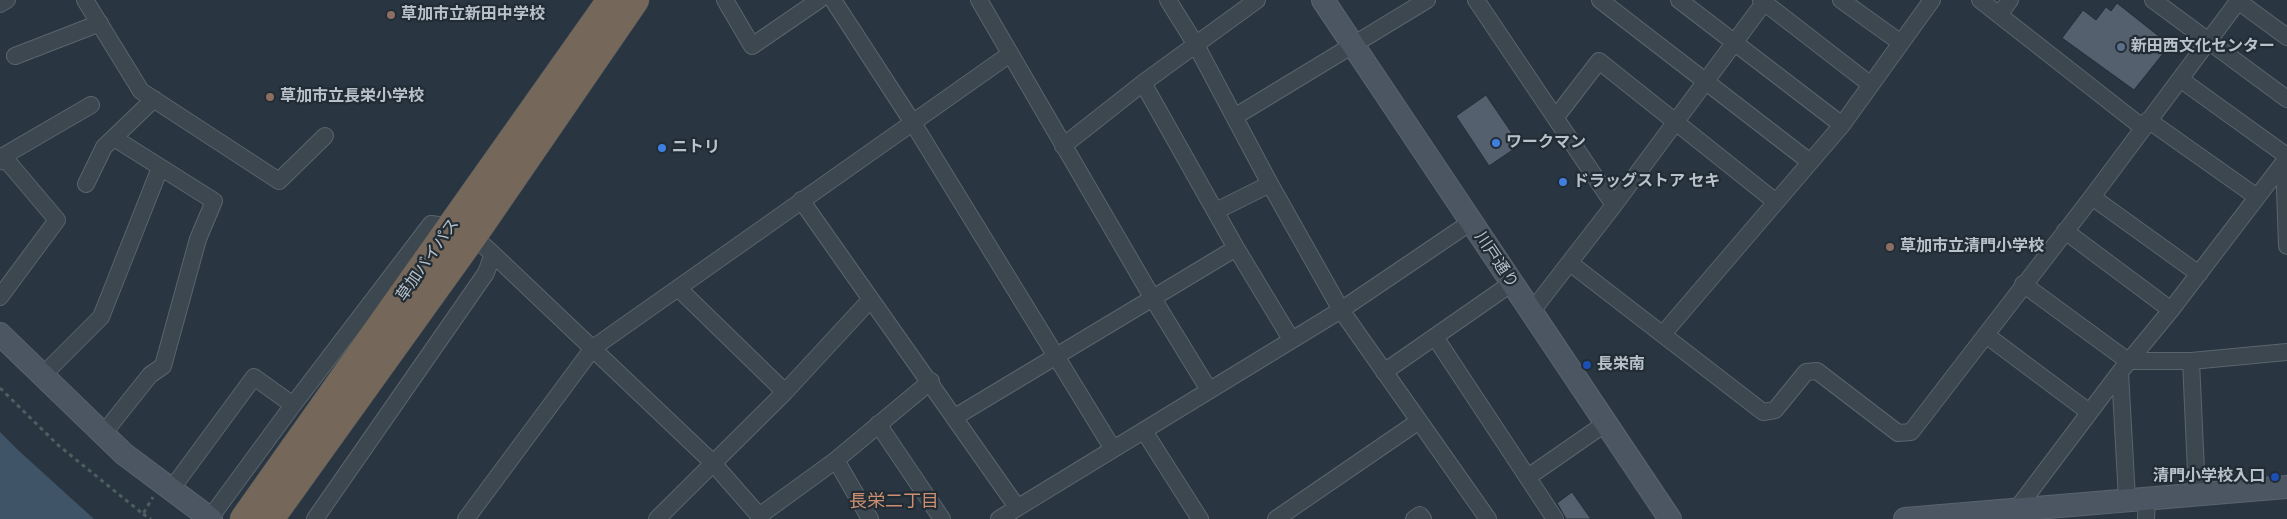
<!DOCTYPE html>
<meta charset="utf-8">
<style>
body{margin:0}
canvas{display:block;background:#293540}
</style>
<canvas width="2287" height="519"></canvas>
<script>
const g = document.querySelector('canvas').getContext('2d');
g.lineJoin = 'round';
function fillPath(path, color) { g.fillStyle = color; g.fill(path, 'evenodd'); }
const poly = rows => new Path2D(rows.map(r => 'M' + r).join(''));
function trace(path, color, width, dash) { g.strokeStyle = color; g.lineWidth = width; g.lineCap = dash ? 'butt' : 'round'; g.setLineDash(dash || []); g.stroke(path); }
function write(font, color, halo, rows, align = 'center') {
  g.font = font + ' "Fira Sans Condensed","Noto Sans JP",sans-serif'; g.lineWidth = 4.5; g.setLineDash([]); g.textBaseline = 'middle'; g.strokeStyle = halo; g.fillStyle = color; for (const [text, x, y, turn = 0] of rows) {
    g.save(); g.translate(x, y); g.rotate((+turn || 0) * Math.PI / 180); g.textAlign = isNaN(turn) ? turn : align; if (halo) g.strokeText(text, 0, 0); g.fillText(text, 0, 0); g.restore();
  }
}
const water = poly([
 [0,432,19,451,94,519,0,519]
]);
const building = poly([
 [2117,3,2170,45,2134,90,2062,38,2083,10,2096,20,2106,7,2111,11,2117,3],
 [1486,95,1520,145,1489,166,1456,116,1486,95],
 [1572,492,1591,519,1566,519,1565,517,1557,503,1572,492]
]);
const path = poly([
 [0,388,58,445,143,514,153,497],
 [143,514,151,519]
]);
const street = poly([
 [85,0,141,91,279,181,325,136],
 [725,0,752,46,819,0],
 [833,0,913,123,1113,449],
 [979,0,1152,297,1209,390],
 [1168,0,1196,45,1270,184,1341,310,1488,519],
 [1476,0,1614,205],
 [1600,0,1810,162],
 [1679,0,1842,125],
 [1761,0,1871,85],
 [1841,0,1901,43],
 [1980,0,2142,127],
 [2153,0,2287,99],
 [2238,1,2287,37],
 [0,4,7,0],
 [1999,15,2010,0],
 [15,56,100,23],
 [2180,79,2287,156],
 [1143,83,1236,248,1291,339],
 [1236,116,1427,0],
 [1556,117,1599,61,1776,202],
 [2148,120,2257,197],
 [1063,146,1143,83,1257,0],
 [0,158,91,105],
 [0,161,8,162,57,220,0,297],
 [2284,162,2287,246],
 [86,184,104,147,154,99],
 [2092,197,2199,274],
 [801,200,1017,507],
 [1216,211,1270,184],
 [2065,231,2171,310],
 [493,254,712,462,762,519],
 [1570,263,1763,412,1775,410,1806,372,1817,371,1898,433,1911,432,2092,197,2239,0],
 [2023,284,2128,361,2191,361,2287,352],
 [678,288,785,392],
 [1532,311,1614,205,1766,0],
 [1663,334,1842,125,1932,0],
 [1986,335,2089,412],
 [1435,337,1555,519],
 [2191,361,2197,494],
 [1384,372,1512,283],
 [2120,372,2127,499],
 [42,376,101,317,160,168],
 [955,417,1236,248],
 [878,424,942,519],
 [1144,431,1200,519],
 [103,434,150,375,163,366,198,239,214,201,114,138],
 [836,460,870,519],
 [1528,477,1606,423],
 [170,491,254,377,293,405],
 [2016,510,2120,372,2171,310,2287,158],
 [759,516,836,460,931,381],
 [210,518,293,405,431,224,452,227],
 [315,519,486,273,493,254,473,236],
 [466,519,593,348,1010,54],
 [657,519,785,392,871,299],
 [999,519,1341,310,1471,222],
 [1276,519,1419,421],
 [1414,519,1420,515,1423,519],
 [2146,519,2147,498]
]);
const secondary = poly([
 [1323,0,1670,519],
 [0,334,124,454,211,519],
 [1905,519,2287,487]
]);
const highway = poly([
 [244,519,611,0],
 [270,519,473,236,635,0]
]);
const markers = [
 [391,15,5,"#8d6e63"],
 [2121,47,5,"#5c6f8a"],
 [270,97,5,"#8d6e63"],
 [1496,143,5,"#3f7fe0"],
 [662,148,5,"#3f7fe0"],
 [1563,182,5,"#3f7fe0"],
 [1890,247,5,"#8d6e63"],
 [1587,365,5,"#1a4fb4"],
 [2275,477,5,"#1a4fb4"]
];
const poiNames = [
 ["草加市立新田中学校",401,15],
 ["新田西文化センター",2131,47],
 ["草加市立長栄小学校",280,97],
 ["ワークマン",1506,143],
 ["ニトリ",672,148],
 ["ドラッグストア セキ",1573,182],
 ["草加市立清門小学校",1900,247],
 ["長栄南",1597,365],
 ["清門小学校入口",2265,477,"right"]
];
const streetNames = [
 ["草加バイパス",428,260,-55],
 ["川戸通り",1496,260,56]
];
const neighbourhoodNames = [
 ["長栄二丁目",894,502]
];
fillPath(water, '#405467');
fillPath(building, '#54606d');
trace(building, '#232e37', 1);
trace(street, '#5a646d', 18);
trace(secondary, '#5a646d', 24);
trace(highway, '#47515a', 29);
trace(path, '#4b5f5f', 3, [4, 4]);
trace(street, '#3c4750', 16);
trace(secondary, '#4b5662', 22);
trace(highway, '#75685a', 28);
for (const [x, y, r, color] of markers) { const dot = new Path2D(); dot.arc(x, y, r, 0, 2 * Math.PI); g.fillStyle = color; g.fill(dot); trace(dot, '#212c35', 2); }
write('bold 16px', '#b9c1ca', '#212c35', poiNames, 'left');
write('16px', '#b9c1ca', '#212c35', streetNames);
write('18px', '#cd8f71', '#212c35', neighbourhoodNames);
</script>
